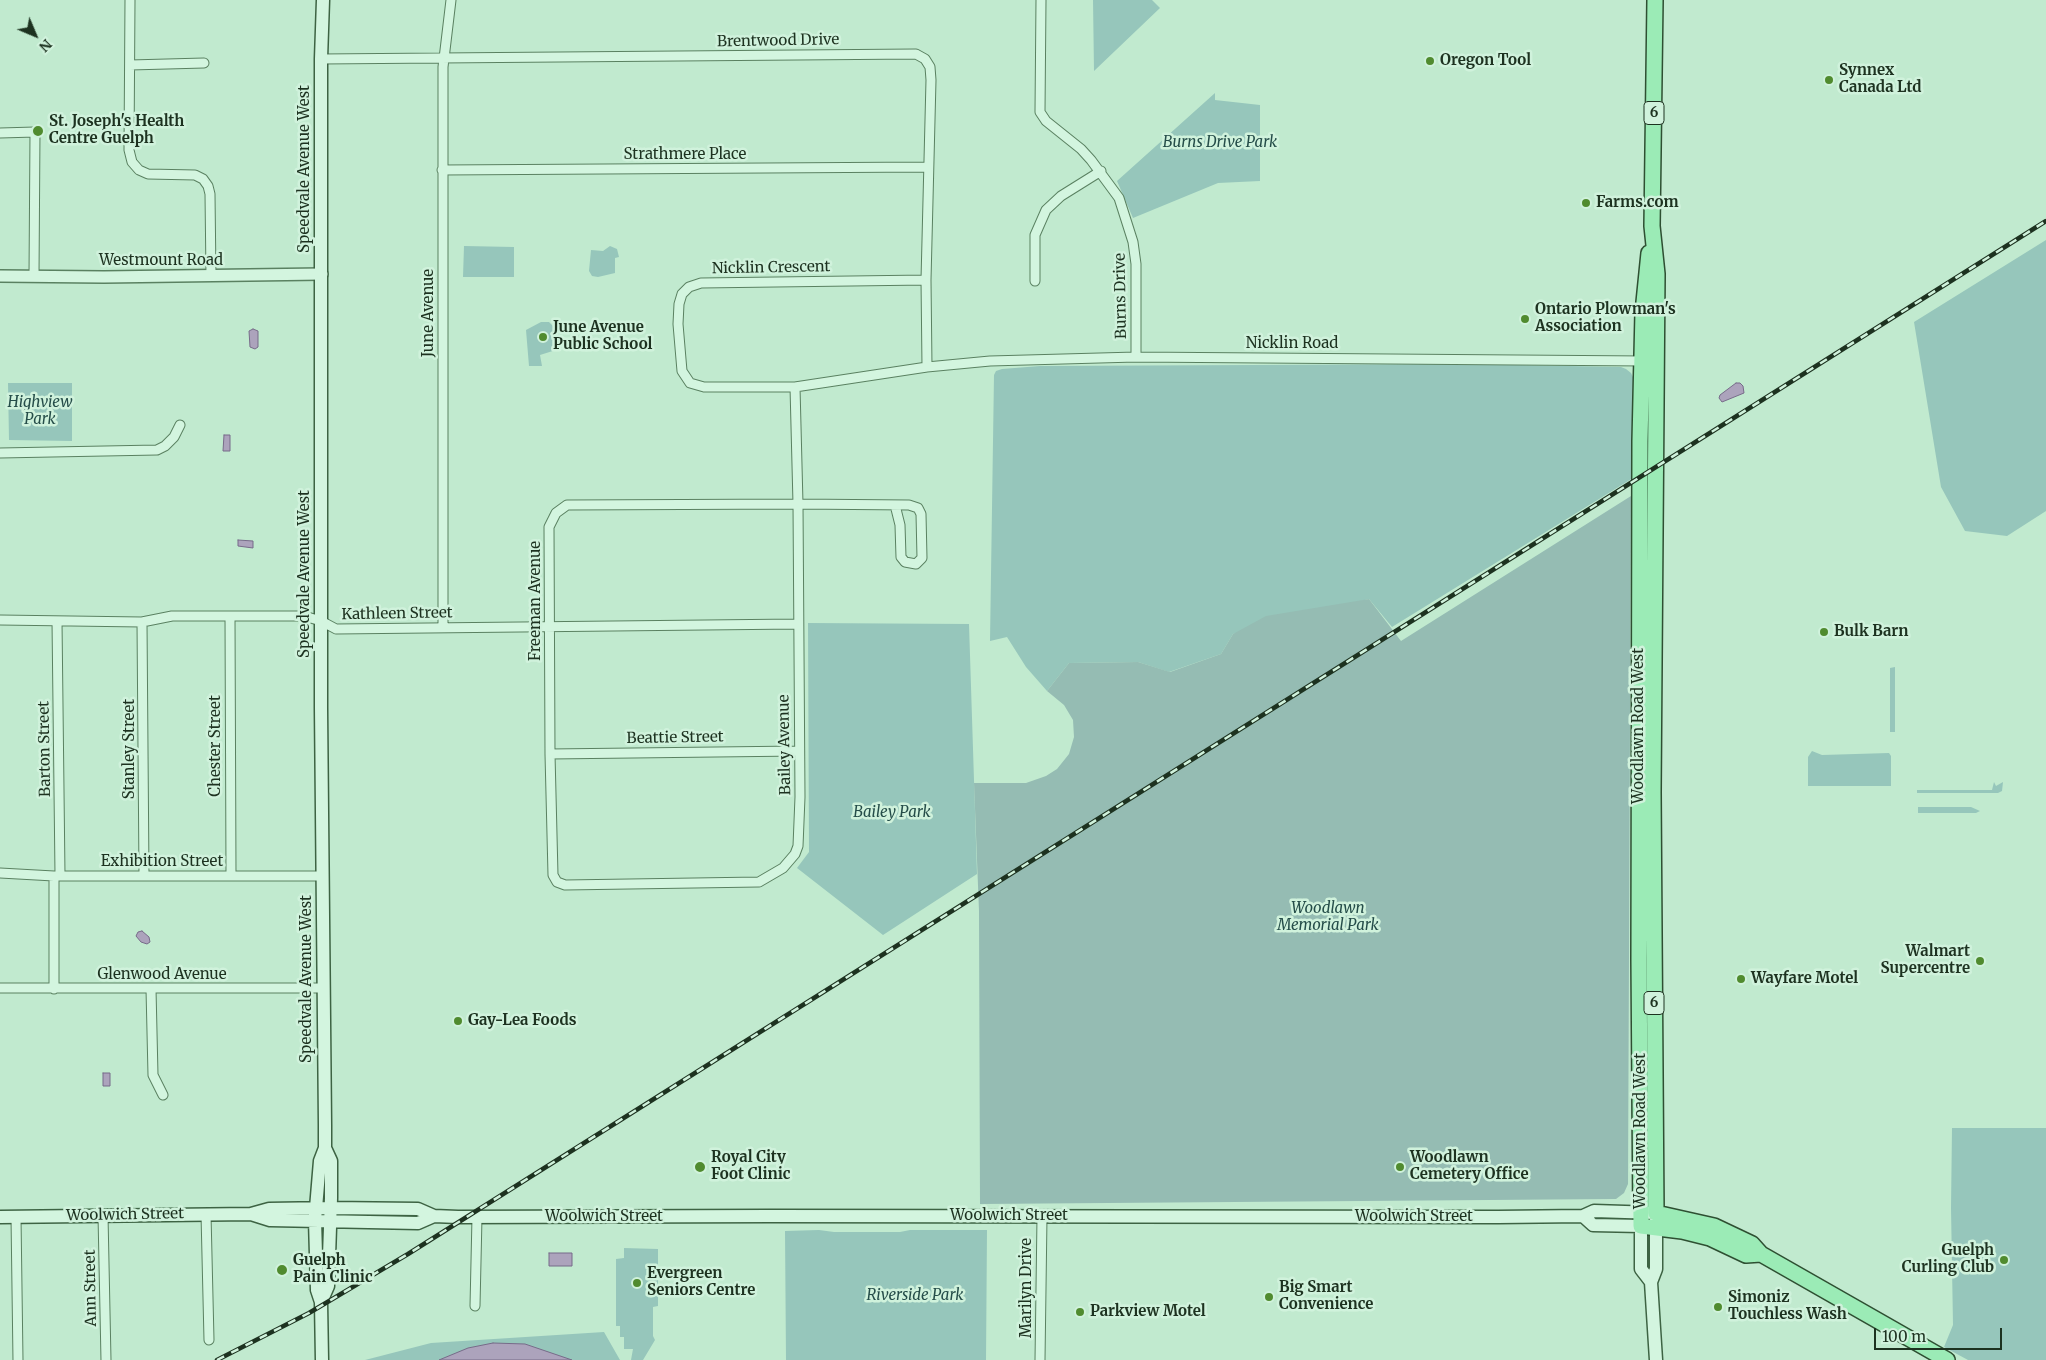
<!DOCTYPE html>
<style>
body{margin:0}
#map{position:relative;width:2046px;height:1360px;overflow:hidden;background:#c1eacf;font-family:Merriweather,serif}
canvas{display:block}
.north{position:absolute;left:10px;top:10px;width:50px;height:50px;-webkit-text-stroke:4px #d0f2dc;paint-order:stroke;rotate:135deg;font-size:14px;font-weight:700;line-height:20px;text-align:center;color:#1d3220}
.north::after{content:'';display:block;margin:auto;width:18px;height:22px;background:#1d3220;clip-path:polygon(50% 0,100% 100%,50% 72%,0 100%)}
.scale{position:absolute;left:1874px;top:1328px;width:128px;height:22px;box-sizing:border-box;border:2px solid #1d3220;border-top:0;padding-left:6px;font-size:15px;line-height:18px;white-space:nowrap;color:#1d3220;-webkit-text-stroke:4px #d0f2dc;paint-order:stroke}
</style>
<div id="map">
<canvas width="2046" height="1360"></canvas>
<div class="north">N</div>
<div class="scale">100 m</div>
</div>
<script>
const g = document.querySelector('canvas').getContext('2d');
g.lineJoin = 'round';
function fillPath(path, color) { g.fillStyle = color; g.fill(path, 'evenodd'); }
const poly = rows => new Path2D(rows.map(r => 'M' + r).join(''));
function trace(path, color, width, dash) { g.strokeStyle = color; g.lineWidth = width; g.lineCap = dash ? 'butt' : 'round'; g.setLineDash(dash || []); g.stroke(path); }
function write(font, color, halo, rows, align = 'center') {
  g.font = font + ' Merriweather,serif'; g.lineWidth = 5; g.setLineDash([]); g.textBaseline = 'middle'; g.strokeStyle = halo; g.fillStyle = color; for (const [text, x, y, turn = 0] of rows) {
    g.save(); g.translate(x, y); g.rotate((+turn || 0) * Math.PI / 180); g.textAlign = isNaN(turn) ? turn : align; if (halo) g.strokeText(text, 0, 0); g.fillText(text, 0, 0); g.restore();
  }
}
const green = poly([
 [1093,0,1152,0,1160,8,1094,71],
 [1215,93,1215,100,1260,105,1260,181,1218,183,1133,218,1117,181],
 [2046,240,2046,511,2007,536,1965,531,1941,487,1914,322],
 [464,246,514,247,514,277,463,277],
 [610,246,617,249,619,257,615,258,615,273,598,277,592,276,589,271,591,250,603,251],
 [541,322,549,322,558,331,559,349,540,355,542,366,529,366,526,330],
 [1466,364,1621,367,1626,369,1631,373,1636,383,1633,478,1392,627,1369,599,1233,634,1221,654,1169,672,1138,662,1069,663,1047,691,1026,667,1007,637,990,641,994,375,996,371,1002,369,1040,366],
 [8,383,72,383,72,441,9,440],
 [808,623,969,624,977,874,883,935,797,868,809,852],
 [1895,667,1895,732,1890,732,1890,668],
 [1812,751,1822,755,1889,753,1891,756,1891,786,1808,786,1808,757],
 [1994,782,1996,786,2003,782,2002,791,1998,793,1917,793,1917,790,1992,790],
 [1918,807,1971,807,1980,811,1976,813,1918,813],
 [1952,1128,2046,1128,2046,1360,1968,1360,1944,1347,1953,1325,1951,1208],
 [819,1230,834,1232,900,1232,910,1230,987,1230,986,1360,786,1360,785,1231],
 [624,1248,658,1249,658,1306,653,1307,653,1336,655,1340,643,1360,631,1360,633,1349,624,1349,624,1337,620,1337,620,1326,616,1326,616,1259,624,1258],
 [604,1332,620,1360,365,1360,431,1343]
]);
const cemetery = poly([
 [1631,496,1628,1184,1624,1193,1616,1199,980,1204,979,911,974,783,1026,783,1046,776,1057,769,1069,754,1074,737,1073,720,1064,705,1047,691,1069,663,1138,662,1170,672,1221,654,1233,634,1266,616,1369,599,1401,641]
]);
const water = poly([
 [253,329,258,331,258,347,255,349,250,347,249,331,253,329],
 [1736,383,1740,383,1743,386,1744,393,1722,402,1719,398,1720,395,1736,383],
 [224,435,230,435,230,451,223,451,224,435],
 [238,540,253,541,253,548,238,546,238,540],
 [142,931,149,937,150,942,147,944,141,942,136,936,138,932,142,931],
 [103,1073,110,1073,110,1086,103,1086,103,1073],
 [549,1253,572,1253,572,1266,549,1266,549,1253],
 [493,1343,525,1344,572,1360,439,1360,468,1348,493,1343]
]);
const minor = poly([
 [130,0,129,150,132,162,139,170,148,174,195,175,203,179,208,186,210,194,211,276],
 [1041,0,1040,112,1046,121,1081,149,1091,160,1119,198,1133,242,1136,264,1136,357],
 [321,59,916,54,925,59,930,67,931,80,926,280,927,367],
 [130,65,204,63],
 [0,133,35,132,34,276],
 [442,170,927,167],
 [926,280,701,283,689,287,682,294,679,304,678,324,682,371,690,383,704,387,795,387,927,367,990,361,1136,357,1645,361],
 [1035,281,1035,235,1046,210,1061,196,1101,171],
 [795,387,798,504,800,797,798,846,795,854,783,868,759,882,565,885,557,882,553,875,550,754,549,527,556,513,567,505,798,504,909,505,918,508,921,514,922,558,916,564,905,562,901,557,900,525,895,505],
 [0,453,157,450,165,446,174,437,180,425],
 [230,616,231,875],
 [0,620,142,622,172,616,304,616,321,621,336,629,797,624],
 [57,621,60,875],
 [142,622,144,876],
 [443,627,443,67,451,0],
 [550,754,799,751],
 [0,873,54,876,323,876],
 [0,988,324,988],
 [54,989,54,876],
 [151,989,153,1075,163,1095],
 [206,1214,209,1340],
 [103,1215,106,1360],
 [16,1217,18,1360],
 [475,1306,477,1217],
 [1040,1360,1042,1217]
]);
const tertiary = poly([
 [0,276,104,277,322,274]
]);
const secondary = poly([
 [251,1214,269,1209,330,1208,418,1209,434,1216,458,1217,770,1216,1498,1217,1583,1216,1594,1211,1656,1213,1656,1269,1651,1282,1656,1360],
 [1583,1216,1593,1225,1641,1226,1641,1269,1651,1282],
 [0,1217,251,1214,270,1220,418,1223,434,1216],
 [321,1302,328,1286,331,1198,331,1161,325,1148],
 [322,1360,321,1302,317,1290,315,1220,320,1161,325,1148,325,1125,321,708,321,59,323,0]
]);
const primary = poly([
 [1655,0,1652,226,1657,274,1653,792,1656,1213,1714,1226,1752,1244,1761,1254,1947,1360],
 [1649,253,1643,312,1640,441,1639,959,1641,1226,1682,1231,1710,1238,1746,1255,1761,1254]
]);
const rail = poly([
 [217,1360,309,1313,408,1254,2046,221]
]);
const markers = [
 [1430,61,5,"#508b2f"],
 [1829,80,5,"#508b2f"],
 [38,131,6,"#508b2f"],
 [1586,203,5,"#508b2f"],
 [1525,319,5,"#508b2f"],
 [543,337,5,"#508b2f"],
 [1824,632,5,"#508b2f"],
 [1980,961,5,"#508b2f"],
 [1741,979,5,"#508b2f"],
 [458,1021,5,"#508b2f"],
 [700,1167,6,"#508b2f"],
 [1400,1167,5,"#508b2f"],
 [2004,1260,5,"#508b2f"],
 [282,1270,6,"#508b2f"],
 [637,1283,5,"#508b2f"],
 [1269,1297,5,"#508b2f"],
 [1718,1307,5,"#508b2f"],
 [1080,1312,5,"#508b2f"]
];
const shields = [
 [1654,113,20],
 [1654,1003,20]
];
const shieldNames = [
 ["6",1654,113],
 ["6",1654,1003]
];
const streetNames = [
 ["Brentwood Drive",778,41,-1],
 ["Strathmere Place",685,155],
 ["Speedvale Avenue West",305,169,-90],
 ["Westmount Road",161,261],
 ["Nicklin Crescent",771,268,-1],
 ["Burns Drive",1121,296,-91],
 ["June Avenue",429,313,-90],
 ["Nicklin Road",1292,344],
 ["Speedvale Avenue West",305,574,-90],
 ["Freeman Avenue",536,601,-90],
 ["Kathleen Street",397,614,-1],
 ["Woodlawn Road West",1639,726,-90],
 ["Beattie Street",675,738,-1],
 ["Bailey Avenue",785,745,-91],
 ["Chester Street",216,746,-90],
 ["Barton Street",45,749,-91],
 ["Stanley Street",130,749,-90],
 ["Exhibition Street",162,862],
 ["Glenwood Avenue",162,975],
 ["Speedvale Avenue West",307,979,-90],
 ["Woodlawn Road West",1641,1131,-90],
 ["Woolwich Street",125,1215,-1],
 ["Woolwich Street",1009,1216],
 ["Woolwich Street",604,1217],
 ["Woolwich Street",1414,1217],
 ["Ann Street",91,1288,-91],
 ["Marilyn Drive",1027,1288,-90]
];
const poiNames = [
 ["Oregon Tool",1440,61],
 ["Synnex",1839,71],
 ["Canada Ltd",1839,88],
 ["St. Joseph's Health",49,122],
 ["Centre Guelph",49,139],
 ["Farms.com",1596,203],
 ["Ontario Plowman's",1535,310],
 ["Association",1535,327],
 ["June Avenue",553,328],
 ["Public School",553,345],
 ["Bulk Barn",1834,632],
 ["Walmart",1970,952,"right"],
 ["Supercentre",1970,969,"right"],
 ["Wayfare Motel",1751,979],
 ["Gay-Lea Foods",468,1021],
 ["Royal City",711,1158],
 ["Foot Clinic",711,1175],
 ["Woodlawn",1410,1158],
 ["Cemetery Office",1410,1175],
 ["Guelph",1994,1251,"right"],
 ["Curling Club",1994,1268,"right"],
 ["Guelph",293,1261],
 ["Pain Clinic",293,1278],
 ["Evergreen",647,1274],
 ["Seniors Centre",647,1291],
 ["Big Smart",1279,1288],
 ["Convenience",1279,1305],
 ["Simoniz",1728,1298],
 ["Touchless Wash",1728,1315],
 ["Parkview Motel",1090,1312]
];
const parkNames = [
 ["Burns Drive Park",1220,143],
 ["Highview",40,403],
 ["Park",40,420],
 ["Bailey Park",892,813],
 ["Woodlawn",1328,909],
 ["Memorial Park",1328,926],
 ["Riverside Park",915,1296]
];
fillPath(green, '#96c6bb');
fillPath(cemetery, '#95bcb3');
fillPath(water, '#aca3bc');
trace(water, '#776b89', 1);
trace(minor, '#5a8161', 11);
trace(tertiary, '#5a8161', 14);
trace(secondary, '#3d6343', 15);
trace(primary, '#2e4f32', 18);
trace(minor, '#d3f5df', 9);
trace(tertiary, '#d3f5df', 11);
trace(secondary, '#d3f5df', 12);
trace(primary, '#9bebb6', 15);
trace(rail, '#1d3220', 4.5);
trace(rail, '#d0f2dc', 2.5, [8]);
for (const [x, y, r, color] of markers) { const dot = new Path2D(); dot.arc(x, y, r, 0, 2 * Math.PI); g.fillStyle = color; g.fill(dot); trace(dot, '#d0f2dc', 2); }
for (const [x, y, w] of shields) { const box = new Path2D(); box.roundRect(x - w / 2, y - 11.5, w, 23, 4); g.fillStyle = '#d0f2dc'; g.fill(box); trace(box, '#1d3220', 1); }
write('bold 14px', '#1d3220', null, shieldNames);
write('15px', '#1d3220', '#d0f2dc', streetNames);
write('bold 15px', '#1d3220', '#d0f2dc', poiNames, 'left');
write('italic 15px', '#254d49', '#d0f2dc', parkNames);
</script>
